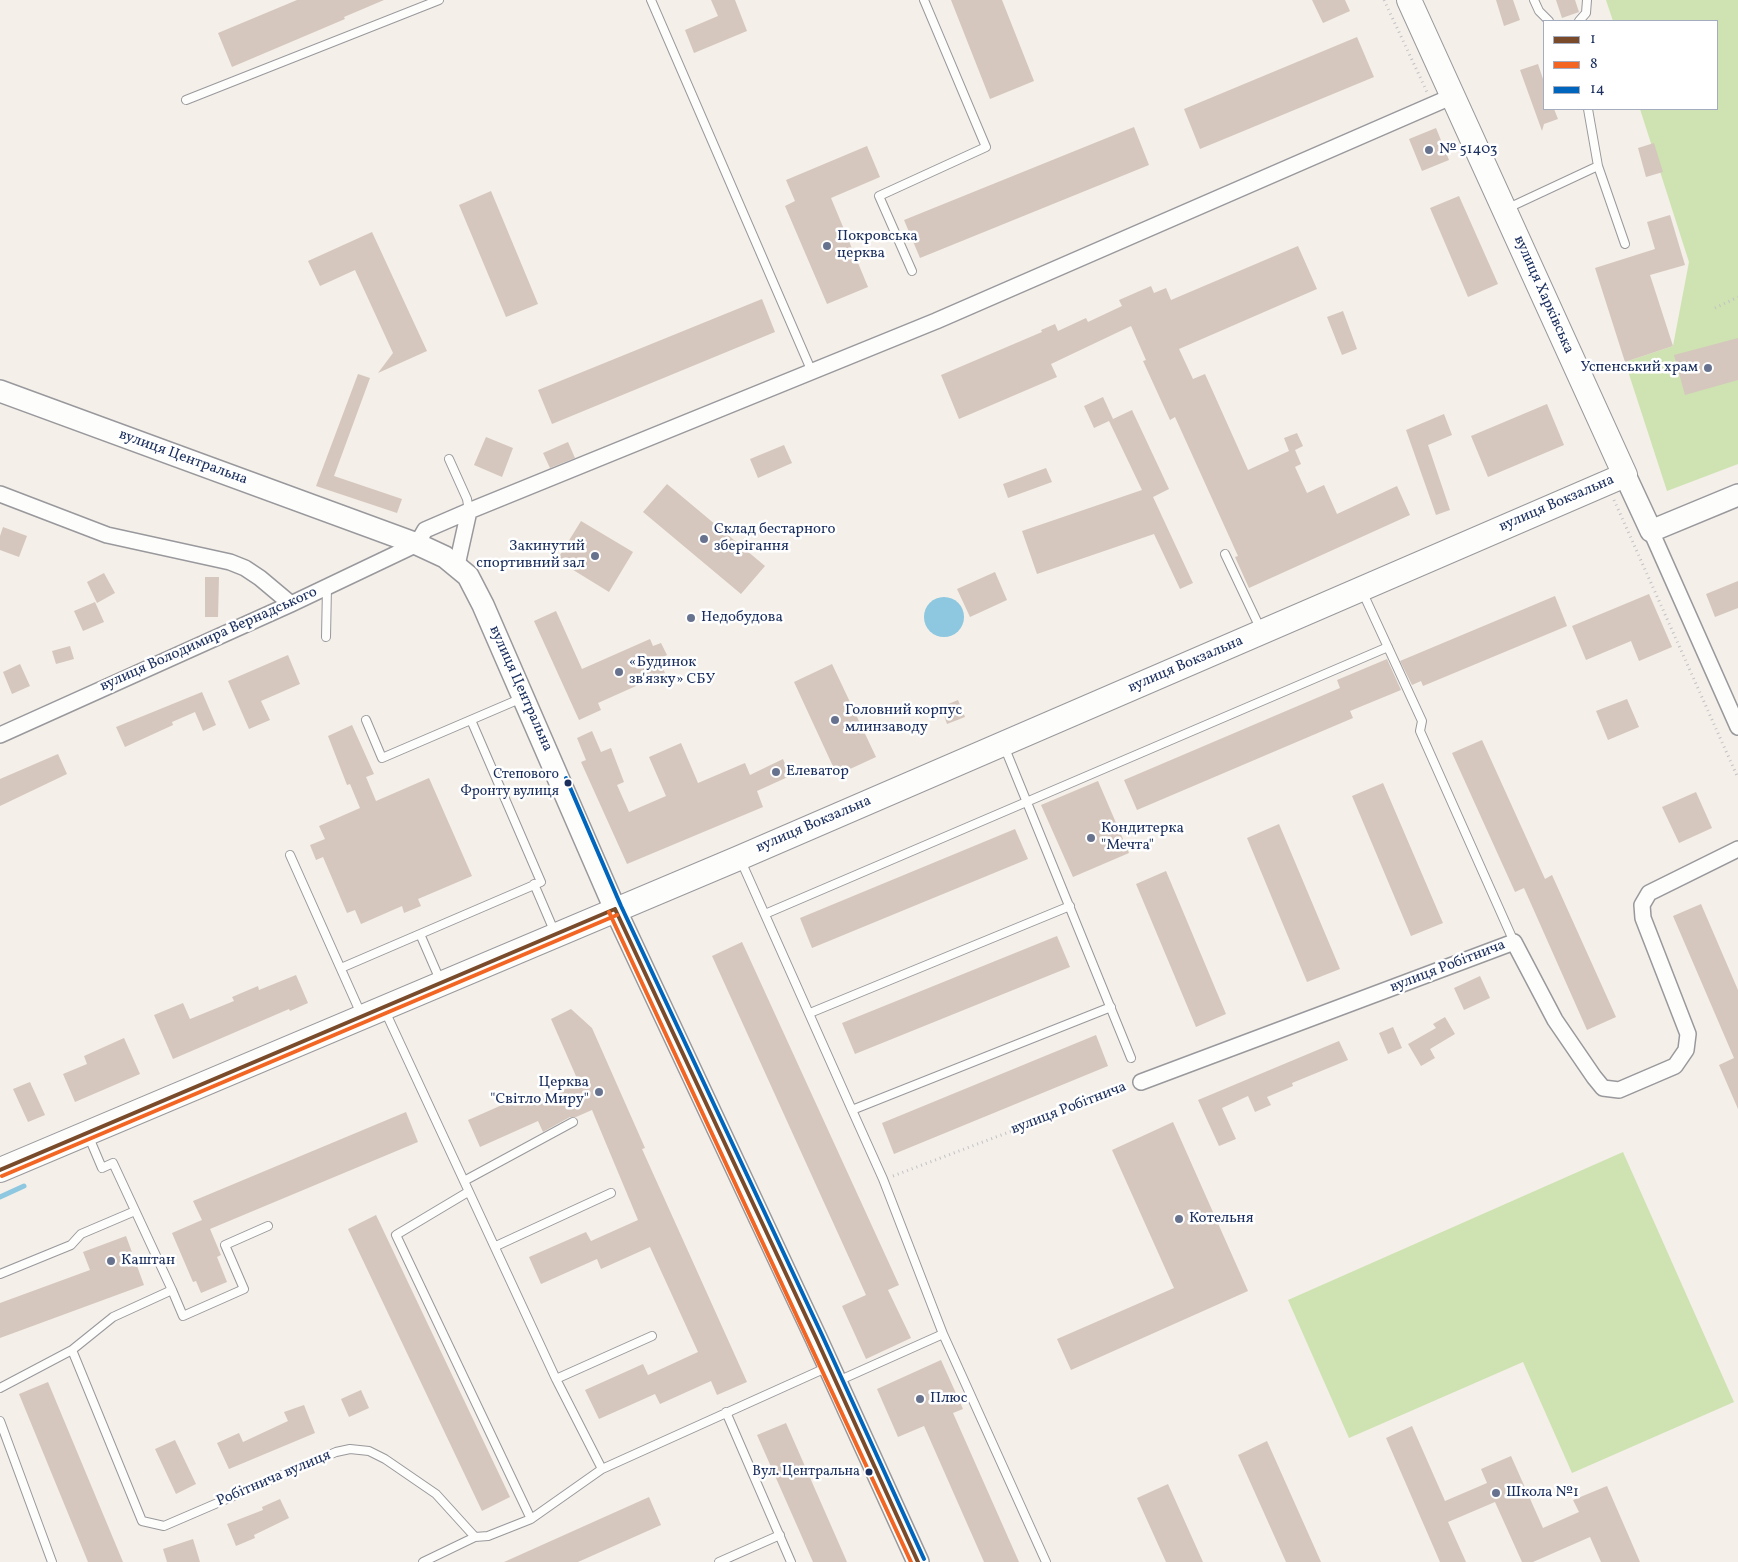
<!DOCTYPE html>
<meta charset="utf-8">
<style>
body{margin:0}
#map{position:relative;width:1738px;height:1562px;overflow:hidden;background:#f4efe8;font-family:Vollkorn,serif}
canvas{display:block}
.legend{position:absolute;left:1543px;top:20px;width:175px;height:90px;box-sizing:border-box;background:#fff;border:1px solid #a4acbf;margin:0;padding:6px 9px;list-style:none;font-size:15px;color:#1b2f5e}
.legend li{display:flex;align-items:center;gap:10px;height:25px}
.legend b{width:25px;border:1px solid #a4acbf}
</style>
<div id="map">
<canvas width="1738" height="1562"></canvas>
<ul class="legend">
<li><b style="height:6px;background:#7a4b2a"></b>1</li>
<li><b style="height:6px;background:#f26522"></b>8</li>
<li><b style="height:6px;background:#0065bd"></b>14</li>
</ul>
</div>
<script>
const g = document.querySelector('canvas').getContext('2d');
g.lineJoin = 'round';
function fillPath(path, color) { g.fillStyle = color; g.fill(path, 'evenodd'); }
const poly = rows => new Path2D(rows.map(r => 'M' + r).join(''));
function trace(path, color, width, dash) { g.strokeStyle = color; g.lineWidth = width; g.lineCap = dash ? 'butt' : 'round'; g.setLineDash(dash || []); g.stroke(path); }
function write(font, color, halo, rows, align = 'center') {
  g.font = font + ' Vollkorn,serif'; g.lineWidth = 5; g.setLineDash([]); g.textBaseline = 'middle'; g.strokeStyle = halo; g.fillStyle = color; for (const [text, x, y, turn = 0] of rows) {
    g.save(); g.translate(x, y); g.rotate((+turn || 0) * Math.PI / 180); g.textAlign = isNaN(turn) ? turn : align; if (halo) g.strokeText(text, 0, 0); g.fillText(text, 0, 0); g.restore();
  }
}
const green = poly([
 [1606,0,1738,0,1738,464,1667,491,1625,362,1673,346,1689,262,1640,109,1717,109,1717,21,1613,21],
 [1623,1152,1734,1402,1572,1473,1523,1362,1349,1438,1288,1300]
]);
const water = poly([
 '924 617a20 20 0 1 1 40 0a20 20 0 1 1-40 0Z'
]);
const stream = poly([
 [0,1197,24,1186]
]);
const building = poly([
 [297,0,384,0,344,17,345,19,232,67,218,33],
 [711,0,735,0,747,31,694,53,685,30,718,16],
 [951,0,1002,0,1034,81,990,99],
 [1312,0,1345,0,1350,11,1323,23],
 [1496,0,1513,0,1520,20,1504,26],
 [1556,0,1575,0,1579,12,1562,18],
 [1357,37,1374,77,1200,149,1184,109],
 [1538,64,1544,82,1544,109,1554,109,1558,119,1544,124,1542,131,1520,70],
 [1134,127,1149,165,920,258,904,220],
 [1436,128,1449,160,1422,171,1409,139],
 [1654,143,1663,172,1646,177,1638,148],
 [867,146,880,177,831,198,868,287,827,304,785,206,795,201,786,180],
 [491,191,538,304,506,317,459,205],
 [1459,196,1498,284,1468,297,1430,208],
 [1670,215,1685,265,1650,275,1673,346,1625,362,1595,268,1655,249,1647,222],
 [372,232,427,351,378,373,393,353,355,270,320,286,308,261],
 [1298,246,1317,289,1179,349,1193,379,1205,374,1248,470,1289,451,1284,438,1297,433,1303,446,1295,450,1301,464,1295,467,1307,493,1324,485,1337,514,1397,486,1410,515,1249,588,1235,557,1238,556,1175,417,1170,420,1143,361,1146,360,1131,326,1051,364,1057,377,959,419,941,375,1042,332,1041,330,1055,324,1058,331,1086,318,1088,322,1122,306,1119,300,1151,286,1154,293,1166,288,1171,300],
 [762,299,775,332,552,424,538,390],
 [1343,311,1357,349,1342,355,1327,317],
 [1738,338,1738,380,1685,395,1674,355],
 [358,374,370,378,334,476,402,499,397,513,316,486],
 [1103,397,1113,419,1132,410,1169,489,1153,497,1193,583,1180,589,1154,534,1037,574,1022,531,1142,490,1109,421,1094,428,1084,406],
 [1547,404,1564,445,1488,477,1471,436],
 [1444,414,1452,435,1428,445,1450,510,1436,515,1406,430],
 [486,437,513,448,502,477,474,465],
 [568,442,575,458,550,468,543,453],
 [784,445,792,463,758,478,750,459],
 [1046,468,1052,482,1008,498,1003,484],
 [667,484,765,566,741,594,643,512],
 [581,521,633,552,609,592,557,560],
 [3,527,27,536,19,557,0,550,0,536],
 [995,572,1007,600,970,617,957,589],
 [104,573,115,593,97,603,87,582],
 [205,577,219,577,218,617,205,617],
 [1738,581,1738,608,1715,617,1706,594],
 [1649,594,1672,647,1639,661,1631,641,1586,660,1572,626],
 [1555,596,1567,626,1423,686,1421,681,1412,685,1400,661],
 [95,602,104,622,83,631,74,611],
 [556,611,582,669,650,639,653,646,661,643,667,655,659,659,665,673,598,703,601,710,579,720,534,621],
 [70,646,74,659,56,664,52,651],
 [288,655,300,684,261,701,270,720,249,729,228,681],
 [1387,659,1401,690,1350,711,1353,718,1137,810,1124,780,1340,688,1337,680],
 [20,664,30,686,12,694,3,672],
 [832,664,876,757,837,775,794,682],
 [202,692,216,725,203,731,195,712,172,722,173,725,125,747,116,727],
 [1627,699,1639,727,1608,740,1596,711],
 [958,700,965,717,947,724,941,707],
 [352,725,374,774,366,777,376,801,429,778,472,876,418,899,421,906,404,913,402,906,361,924,355,910,347,913,323,857,316,860,310,845,325,839,319,826,360,808,350,784,347,785,328,736],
 [592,731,601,752,611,748,624,782,617,785,629,812,666,796,649,757,681,743,698,783,745,763,750,775,783,759,790,776,757,791,763,807,627,864,581,762,586,760,577,738],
 [1482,740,1545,879,1552,875,1616,1017,1587,1030,1524,888,1515,892,1452,753],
 [58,754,67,774,0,806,0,779],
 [1098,781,1129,853,1073,877,1041,805],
 [1383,783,1443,923,1411,936,1352,796],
 [1696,792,1712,828,1679,843,1662,807],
 [1279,824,1340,969,1307,982,1247,838],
 [1015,829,1028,859,812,948,800,918],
 [1166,871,1226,1014,1196,1027,1136,884],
 [1701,904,1738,990,1738,1109,1719,1065,1734,1058,1673,916],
 [1057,936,1070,967,855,1054,842,1023],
 [742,942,899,1285,888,1290,911,1338,866,1359,842,1306,866,1295,712,956],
 [296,975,308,1003,290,1011,289,1009,173,1059,154,1015,183,1003,190,1019,234,1001,232,997,258,986,259,990],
 [1480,976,1490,998,1464,1010,1454,988],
 [571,1009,592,1028,645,1148,642,1149,747,1382,717,1395,711,1381,660,1404,655,1394,599,1419,585,1390,643,1364,648,1375,698,1352,650,1247,601,1269,597,1259,541,1284,529,1257,586,1232,591,1241,638,1220,592,1110,576,1117,570,1117,543,1132,538,1121,480,1147,468,1120,527,1094,531,1104,579,1083,551,1019],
 [1445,1017,1455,1034,1430,1049,1435,1058,1421,1066,1408,1044,1436,1028,1433,1024],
 [1393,1027,1402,1048,1388,1054,1379,1033],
 [1096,1035,1108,1066,894,1154,882,1123],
 [124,1038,140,1074,75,1102,63,1074,87,1064,84,1056],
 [1339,1041,1348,1060,1292,1083,1293,1086,1267,1097,1271,1105,1255,1112,1248,1096,1222,1108,1236,1139,1219,1146,1198,1100],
 [30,1082,45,1115,28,1122,13,1089],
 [406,1112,418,1142,210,1229,221,1255,217,1257,227,1282,201,1293,196,1281,193,1282,172,1233,202,1220,193,1201],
 [1173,1122,1248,1291,1071,1370,1057,1339,1174,1288,1112,1150],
 [376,1215,510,1497,482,1511,348,1229],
 [126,1236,144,1285,0,1338,0,1303,90,1270,83,1252],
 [941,1360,963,1409,953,1413,1019,1562,984,1562,924,1426,898,1437,877,1389],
 [48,1382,123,1562,88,1562,19,1394],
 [361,1390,369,1408,349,1417,341,1399],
 [304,1405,315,1433,229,1469,217,1443,239,1433,243,1442,288,1421,284,1412],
 [786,1423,847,1562,813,1562,757,1435],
 [1412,1426,1445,1501,1487,1483,1481,1469,1511,1456,1543,1528,1579,1512,1573,1500,1607,1486,1640,1562,1601,1562,1590,1537,1533,1562,1522,1562,1495,1502,1448,1522,1466,1562,1440,1562,1386,1438],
 [175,1440,196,1484,176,1494,155,1449],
 [1267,1441,1321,1562,1286,1562,1238,1455],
 [1168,1484,1203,1562,1166,1562,1137,1498],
 [649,1497,661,1525,578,1562,504,1562],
 [280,1499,289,1518,254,1535,255,1538,236,1546,227,1524,263,1510,262,1507],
 [193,1539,200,1562,167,1562,163,1549]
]);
const path = poly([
 [1384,0,1427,92],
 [1715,308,1738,297],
 [1614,500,1738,778],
 [893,1176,1128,1087]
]);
const lane = poly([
 [651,0,812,372],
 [1534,0,1539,11,1549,21],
 [1579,21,1586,13,1587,0],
 [186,100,439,0],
 [1598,166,1625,244],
 [1506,209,1598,166,1588,109],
 [912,271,879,196,986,147,924,0],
 [449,459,467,499,469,511],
 [1225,554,1261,630],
 [1362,591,1422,721,1420,731,1514,942],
 [326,637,327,587],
 [366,720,382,758,522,698],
 [1004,746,1131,1058],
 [290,855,361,1014],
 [741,861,852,1110,1111,1007],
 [534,884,555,933],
 [765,914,1388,647],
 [420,934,440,980],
 [341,968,541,882,471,720],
 [385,1011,556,1379,602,1469],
 [810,1013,1070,906],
 [464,1181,573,1122],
 [468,1192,396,1235,531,1519],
 [496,1246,611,1193],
 [0,1274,71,1245,81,1234,135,1211],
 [172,1290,183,1316,244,1289,225,1245,268,1226],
 [943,1334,1046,1562],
 [72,1350,113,1317,172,1290,113,1163,102,1168,88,1135],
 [556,1379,652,1336],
 [838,1381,943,1334,883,1179,852,1110],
 [0,1388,72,1350,142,1521,164,1526,336,1452,350,1449,369,1451,385,1459,436,1494,475,1537],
 [726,1412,791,1562],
 [0,1421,52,1562],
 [423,1562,475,1537,488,1536,531,1519,602,1469,828,1367],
 [719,1562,780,1535]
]);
const street = poly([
 [0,494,107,535,230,562,245,568,260,578,291,604],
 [1651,531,1738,727],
 [457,565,469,511],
 [0,735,291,604,417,544,425,530,469,511,936,321,1453,96],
 [1141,1082,1514,942,1555,1020,1594,1077,1603,1088,1619,1090,1675,1066,1686,1050,1688,1034,1643,918,1642,905,1649,893,1738,849]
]);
const secondary = poly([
 [0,391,417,544,445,557,468,576,483,605,615,909,816,1338,918,1562],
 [1625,475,1651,531,1738,495]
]);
const primary = poly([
 [0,1170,739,858,1625,475,1409,0]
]);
const bus1 = poly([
 [615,909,816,1338,918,1562],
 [0,1170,615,909]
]);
const bus2 = poly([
 [609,912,911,1562],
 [2,1176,617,915]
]);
const bus3 = poly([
 [566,778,621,906,822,1335,924,1559]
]);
const markers = [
 [1429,150,5,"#67728e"],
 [827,246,5,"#67728e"],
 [1708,368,5,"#67728e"],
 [704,539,5,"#67728e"],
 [595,556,5,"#67728e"],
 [691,618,5,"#67728e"],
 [619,672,5,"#67728e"],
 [835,720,5,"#67728e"],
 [776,772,5,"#67728e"],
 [568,783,4.5,"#1b2f5e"],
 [1091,838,5,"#67728e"],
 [599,1092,5,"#67728e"],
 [1179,1219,5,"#67728e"],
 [111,1261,5,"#67728e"],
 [920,1399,5,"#67728e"],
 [869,1472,4.5,"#1b2f5e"],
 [1496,1493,5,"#67728e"]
];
const busNames = [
 ["Степового",559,775],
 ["Фронту вулиця",559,792],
 ["Вул. Центральна",860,1472]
];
const poiNames = [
 ["№ 51403",1439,150],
 ["Покровська",837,237],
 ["церква",837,254],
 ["Успенський храм",1698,368,"right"],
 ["Склад бестарного",714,530],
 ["зберігання",714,547],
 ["Закинутий",585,547,"right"],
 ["спортивний зал",585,564,"right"],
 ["Недобудова",701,618],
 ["«Будинок",629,663],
 ["зв'язку» СБУ",629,680],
 ["Головний корпус",845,711],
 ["млинзаводу",845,728],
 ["Елеватор",786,772],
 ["Кондитерка",1101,829],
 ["\"Мечта\"",1101,846],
 ["Церква",589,1083,"right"],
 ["\"Світло Миру\"",589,1100,"right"],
 ["Котельня",1189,1219],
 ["Каштан",121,1261],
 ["Плюс",930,1399],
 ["Школа №1",1506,1493]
];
const streetNames = [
 ["вулиця Харківська",1543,295,66],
 ["вулиця Центральна",183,458,20],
 ["вулиця Вокзальна",1557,504,-23],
 ["вулиця Володимира Вернадського",209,640,-24],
 ["вулиця Вокзальна",1186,665,-23],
 ["вулиця Центральна",520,689,66],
 ["вулиця Вокзальна",814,825,-23],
 ["вулиця Робітнича",1448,967,-21],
 ["вулиця Робітнича",1069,1109,-21],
 ["Робітнича вулиця",274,1479,-23]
];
fillPath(green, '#cee3b1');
fillPath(water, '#8dc7e0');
trace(stream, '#8dc7e0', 5);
fillPath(building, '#d5c7be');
trace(lane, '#99999d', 10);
trace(street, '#99999d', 18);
trace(secondary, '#99999d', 24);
trace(primary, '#99999d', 26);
trace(path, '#c1c2c6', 3, [1, 4]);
trace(lane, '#fdfdfc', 8);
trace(street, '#fdfdfc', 15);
trace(secondary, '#fdfdfc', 21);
trace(primary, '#fdfdfc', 24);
trace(bus1, '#7a4b2a', 4);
trace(bus2, '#f26522', 4);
trace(bus3, '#0065bd', 4);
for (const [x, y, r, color] of markers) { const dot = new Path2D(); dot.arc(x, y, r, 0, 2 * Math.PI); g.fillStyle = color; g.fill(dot); trace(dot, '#fff', 2); }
write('14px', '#1b2f5e', '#fff', busNames, 'right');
write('15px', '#1b2f5e', '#fff', poiNames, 'left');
write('15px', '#1b2f5e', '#fff', streetNames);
</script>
